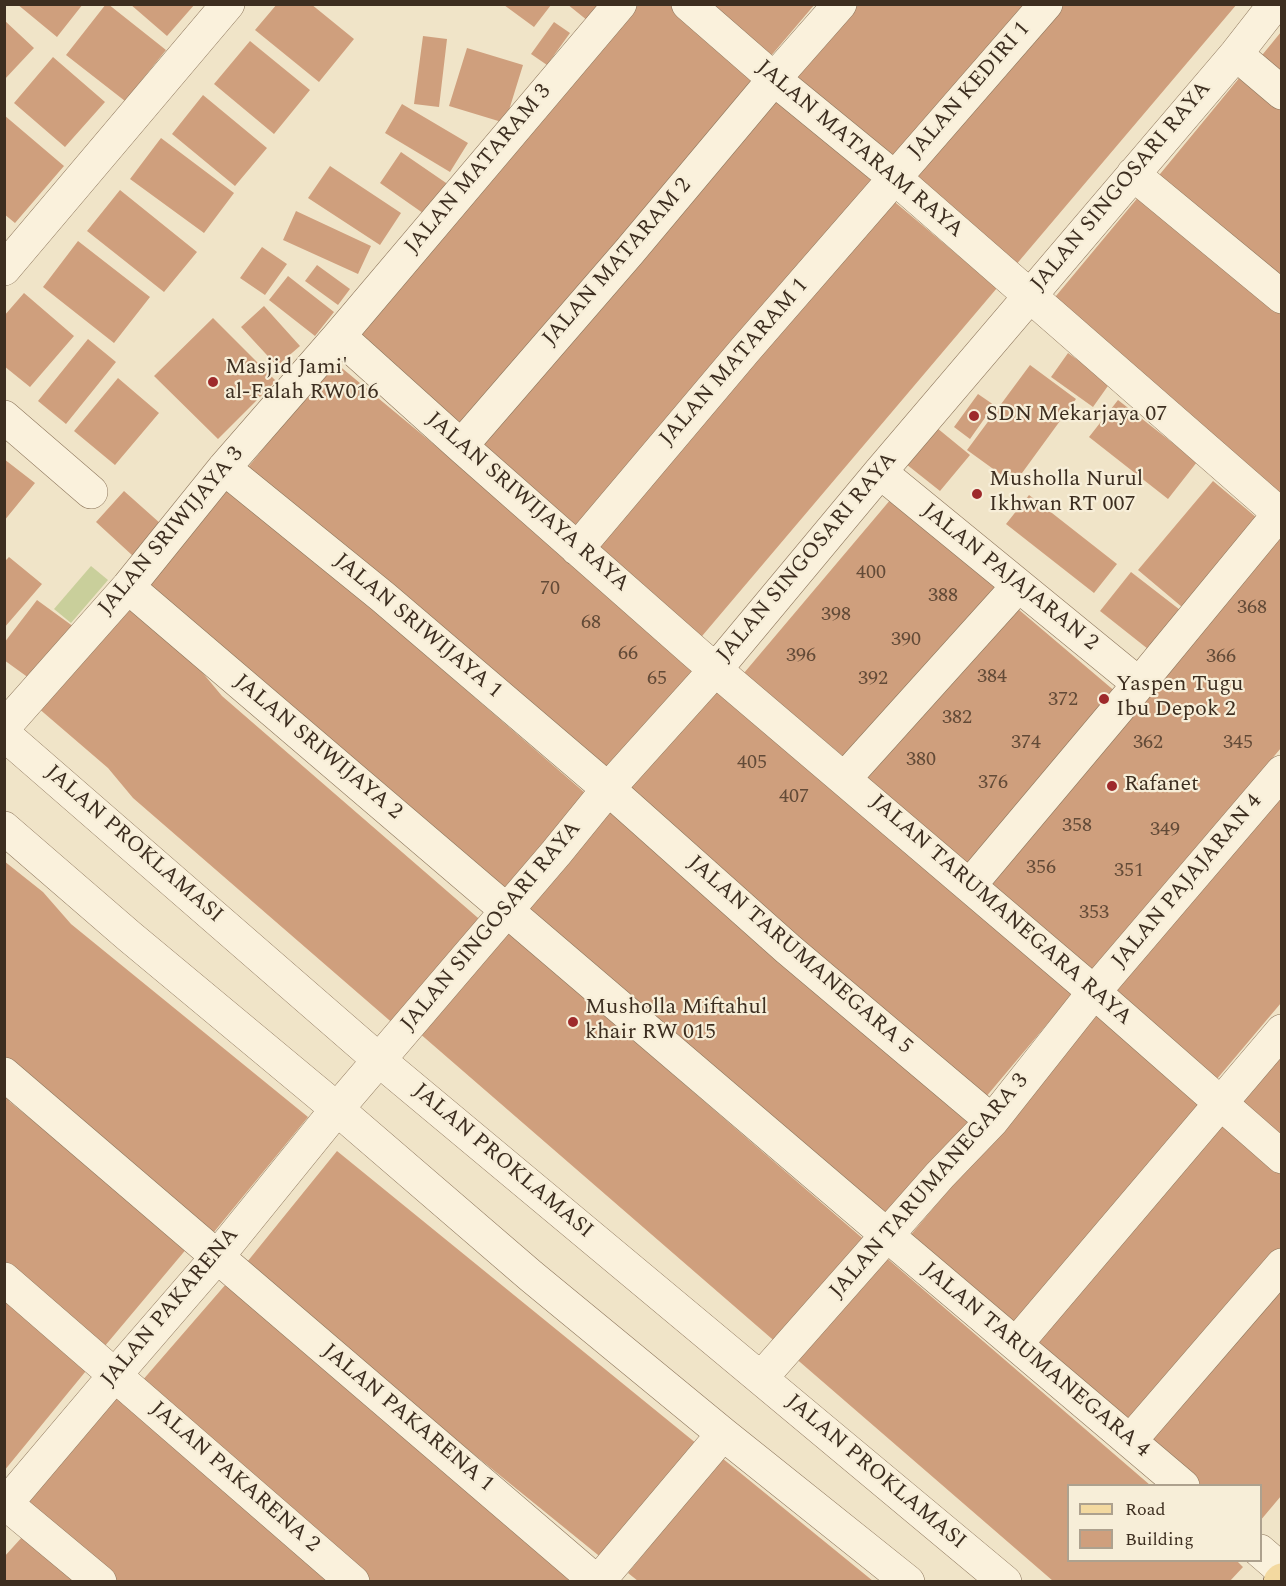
<!DOCTYPE html>
<style>
body{margin:0}
#map{position:relative;width:1286px;height:1586px;overflow:hidden;background:#f0e4c8;font-family:Spectral,serif}
canvas{display:block}
.frame{position:absolute;inset:0;border:6px solid #3d2e20;pointer-events:none}
.legend{position:absolute;left:1067px;top:1484px;width:195px;height:78px;box-sizing:border-box;background:#f7eed8;border:2px solid #ada18e;margin:0;padding:8px 10px;list-style:none;font-size:18px;color:#3d2e20}
.legend li{display:flex;align-items:center;gap:12px;height:30px}
.legend b{width:30px;border:2px solid #ada18e}
</style>
<div id="map">
<canvas width="1286" height="1586"></canvas>
<div class="frame"></div>
<ul class="legend">
<li><b style="height:8px;background:#f3d9a0"></b>Road</li>
<li><b style="height:16px;background:#cf9f7d"></b>Building</li>
</ul>
</div>
<script>
const g = document.querySelector('canvas').getContext('2d');
g.lineJoin = 'round';
function fillPath(path, color) { g.fillStyle = color; g.fill(path, 'evenodd'); }
const poly = rows => new Path2D(rows.map(r => 'M' + r).join(''));
function trace(path, color, width, dash) { g.strokeStyle = color; g.lineWidth = width; g.lineCap = dash ? 'butt' : 'round'; g.setLineDash(dash || []); g.stroke(path); }
function write(font, color, halo, rows, align = 'center') {
  g.font = font + ' Spectral,serif'; g.lineWidth = 4.5; g.setLineDash([]); g.textBaseline = 'middle'; g.strokeStyle = halo; g.fillStyle = color; for (const [text, x, y, turn = 0] of rows) {
    g.save(); g.translate(x, y); g.rotate((+turn || 0) * Math.PI / 180); g.textAlign = isNaN(turn) ? turn : align; if (halo) g.strokeText(text, 0, 0); g.fillText(text, 0, 0); g.restore();
  }
}
const green = poly([
 [91,566,108,580,71,623,54,609]
]);
const building = poly([
 [17,4,83,4,57,37],
 [106,4,108,4,166,50,125,101,66,55],
 [130,4,195,4,167,36],
 [277,4,311,4,354,39,319,82,255,30],
 [567,4,610,4,593,25],
 [636,4,670,4,757,78,456,432,351,342],
 [693,4,815,4,764,64],
 [854,4,1036,4,894,172,788,82],
 [1055,4,1237,4,1009,273,903,183],
 [504,5,551,5,534,27],
 [4,20,34,48,4,80],
 [554,22,570,33,547,65,531,54],
 [1281,32,1281,88,1254,65],
 [423,36,447,39,439,107,414,104],
 [250,41,310,90,274,134,214,84],
 [467,48,523,65,505,123,449,106],
 [53,57,105,102,65,147,14,103],
 [1245,71,1281,101,1281,293,1151,185],
 [774,94,880,183,580,537,474,447],
 [203,95,267,148,235,186,172,134],
 [402,104,468,143,450,172,385,133],
 [4,115,64,166,15,223,4,214],
 [161,138,234,193,204,233,130,179],
 [401,152,452,187,430,218,380,183],
 [330,166,401,213,380,245,308,198],
 [120,190,197,252,164,292,87,231],
 [1140,195,1281,311,1281,503,1046,308],
 [890,198,997,288,697,642,590,552],
 [296,211,371,246,358,274,283,240],
 [78,241,150,297,114,343,43,287],
 [262,247,287,264,265,295,240,278],
 [317,265,350,289,338,305,305,281],
 [288,276,334,312,315,336,269,300],
 [24,293,74,336,30,387,4,366,4,316],
 [264,306,300,346,277,366,241,327],
 [213,318,276,381,218,439,154,376],
 [88,339,116,362,66,424,38,401],
 [1068,353,1110,383,1093,407,1051,377],
 [337,364,700,665,606,779,245,471,289,417],
 [1030,365,1076,399,1014,484,967,450],
 [118,378,159,413,115,465,74,431],
 [978,394,994,405,970,439,954,427],
 [1118,400,1197,462,1168,499,1089,437],
 [937,428,970,455,940,491,906,464],
 [4,459,35,483,4,521],
 [232,480,362,600,592,799,503,902,144,582],
 [1213,481,1257,518,1182,607,1138,570],
 [124,491,161,524,133,556,96,522],
 [1029,495,1117,564,1094,593,1006,524],
 [891,499,997,589,850,762,744,673],
 [1281,534,1281,748,1090,974,984,884],
 [9,557,42,584,4,628,4,562],
 [1131,572,1184,613,1153,653,1100,611],
 [37,600,74,627,33,681,4,660,4,643],
 [1011,603,1117,693,970,866,864,776],
 [126,604,197,666,222,696,485,924,396,1026,133,798,108,768,37,707],
 [716,684,1080,985,985,1098,622,797],
 [1281,788,1281,1003,1216,1080,1110,991],
 [612,805,974,1118,885,1220,523,908],
 [4,861,43,892,71,924,308,1117,214,1232,4,1060],
 [506,930,868,1243,779,1345,418,1032],
 [1104,1007,1210,1097,1014,1328,908,1238],
 [1281,1043,1281,1143,1232,1101],
 [4,1094,10,1102,188,1247,99,1353,4,1276],
 [1221,1112,1281,1163,1281,1256,1131,1432,1025,1343],
 [337,1151,697,1444,603,1559,243,1267],
 [882,1254,1150,1485,1068,1485,1068,1560,1236,1560,1243,1567,1230,1581,1053,1581,793,1356],
 [233,1276,582,1581,357,1581,135,1389],
 [1281,1282,1281,1496,1260,1521,1260,1485,1189,1485,1142,1446],
 [4,1296,90,1366,4,1471],
 [120,1394,337,1581,109,1581,23,1507],
 [722,1458,873,1581,638,1581,628,1573],
 [23,1536,77,1581,4,1581,4,1557]
]);
const minor = poly([
 [688,4,774,79,895,178,1282,516],
 [1236,54,1282,93],
 [1133,174,1282,297],
 [4,269,228,4],
 [339,336,461,446,697,654,1094,992,1282,1157],
 [4,417,91,492],
 [461,446,629,252,774,79,840,4],
 [224,468,383,597,622,801,788,949,992,1121],
 [880,472,1139,684],
 [577,549,745,350,1046,4],
 [128,587,888,1236,1183,1486],
 [4,727,128,587,224,468,339,336,620,4],
 [4,734,379,1060,1005,1582],
 [845,778,1018,586],
 [4,828,129,936,337,1109,531,1276,723,1434,908,1582],
 [970,885,1139,684,1279,514],
 [4,1074,597,1582],
 [4,1279,353,1582],
 [1016,1344,1282,1031],
 [761,1378,940,1175,992,1121,1094,992,1282,772],
 [1130,1441,1282,1265],
 [4,1502,100,1582],
 [4,1506,115,1375,217,1257,337,1109,556,853,608,789,716,669,880,472,1236,54,1275,4],
 [1260,1551,1282,1570],
 [598,1582,723,1434]
]);
const major = poly([
 [1280,1582,1282,1580]
]);
const markers = [
 [213,382,6,"#9e2a2b"],
 [974,416,6,"#9e2a2b"],
 [977,494,6,"#9e2a2b"],
 [1104,699,6,"#9e2a2b"],
 [1112,786,6,"#9e2a2b"],
 [573,1022,6,"#9e2a2b"]
];
const numberNames = [
 ["400",871,574],
 ["70",550,590],
 ["388",943,597],
 ["368",1252,609],
 ["398",836,616],
 ["68",591,624],
 ["390",906,641],
 ["66",628,655],
 ["396",801,657],
 ["366",1221,658],
 ["384",992,678],
 ["65",657,680],
 ["392",873,680],
 ["372",1063,701],
 ["382",957,719],
 ["374",1026,744],
 ["362",1148,744],
 ["345",1238,744],
 ["380",921,761],
 ["405",752,764],
 ["376",993,784],
 ["407",794,798],
 ["358",1077,827],
 ["349",1165,831],
 ["356",1041,869],
 ["351",1129,872],
 ["353",1094,914]
];
const streetNames = [
 ["JALAN KEDIRI 1",970,91,-49],
 ["JALAN MATARAM RAYA",859,150,40],
 ["JALAN MATARAM 3",479,170,-50],
 ["JALAN SINGOSARI RAYA",1122,187,-50],
 ["JALAN MATARAM 2",618,263,-49],
 ["JALAN MATARAM 1",735,363,-49],
 ["JALAN SRIWIJAYA RAYA",527,503,41],
 ["JALAN SRIWIJAYA 3",172,532,-50],
 ["JALAN SINGOSARI RAYA",808,558,-50],
 ["JALAN PAJAJARAN 2",1009,578,39],
 ["JALAN SRIWIJAYA 1",417,627,40],
 ["JALAN SRIWIJAYA 2",317,748,40],
 ["JALAN PROKLAMASI",133,845,41],
 ["JALAN PAJAJARAN 4",1188,882,-50],
 ["JALAN TARUMANEGARA RAYA",1000,911,41],
 ["JALAN SINGOSARI RAYA",492,927,-50],
 ["JALAN TARUMANEGARA 5",799,956,41],
 ["JALAN PROKLAMASI",502,1162,40],
 ["JALAN TARUMANEGARA 3",930,1187,-49],
 ["JALAN PAKARENA",171,1308,-50],
 ["JALAN TARUMANEGARA 4",1035,1361,40],
 ["JALAN PAKARENA 1",407,1419,40],
 ["JALAN PROKLAMASI",875,1473,40],
 ["JALAN PAKARENA 2",234,1478,41]
];
const poiNames = [
 ["Masjid Jami'",225,369],
 ["al-Falah RW016",225,394],
 ["SDN Mekarjaya 07",986,416],
 ["Musholla Nurul",989,481],
 ["Ikhwan RT 007",989,506],
 ["Yaspen Tugu",1116,686],
 ["Ibu Depok 2",1116,711],
 ["Rafanet",1124,786],
 ["Musholla Miftahul",585,1009],
 ["khair RW 015",585,1034]
];
fillPath(green, '#c9cf9b');
fillPath(building, '#cf9f7d');
trace(minor, '#8d765c', 34);
trace(major, '#5b4430', 34);
trace(minor, '#faf1dc', 33);
trace(major, '#f3d9a0', 33);
for (const [x, y, r, color] of markers) { const dot = new Path2D(); dot.arc(x, y, r, 0, 2 * Math.PI); g.fillStyle = color; g.fill(dot); trace(dot, '#f7eed8', 2); }
write('20px', '#624a37', null, numberNames);
write('22px', '#3d2e20', '#f7eed8', streetNames);
write('22px', '#3d2e20', '#f7eed8', poiNames, 'left');
</script>
